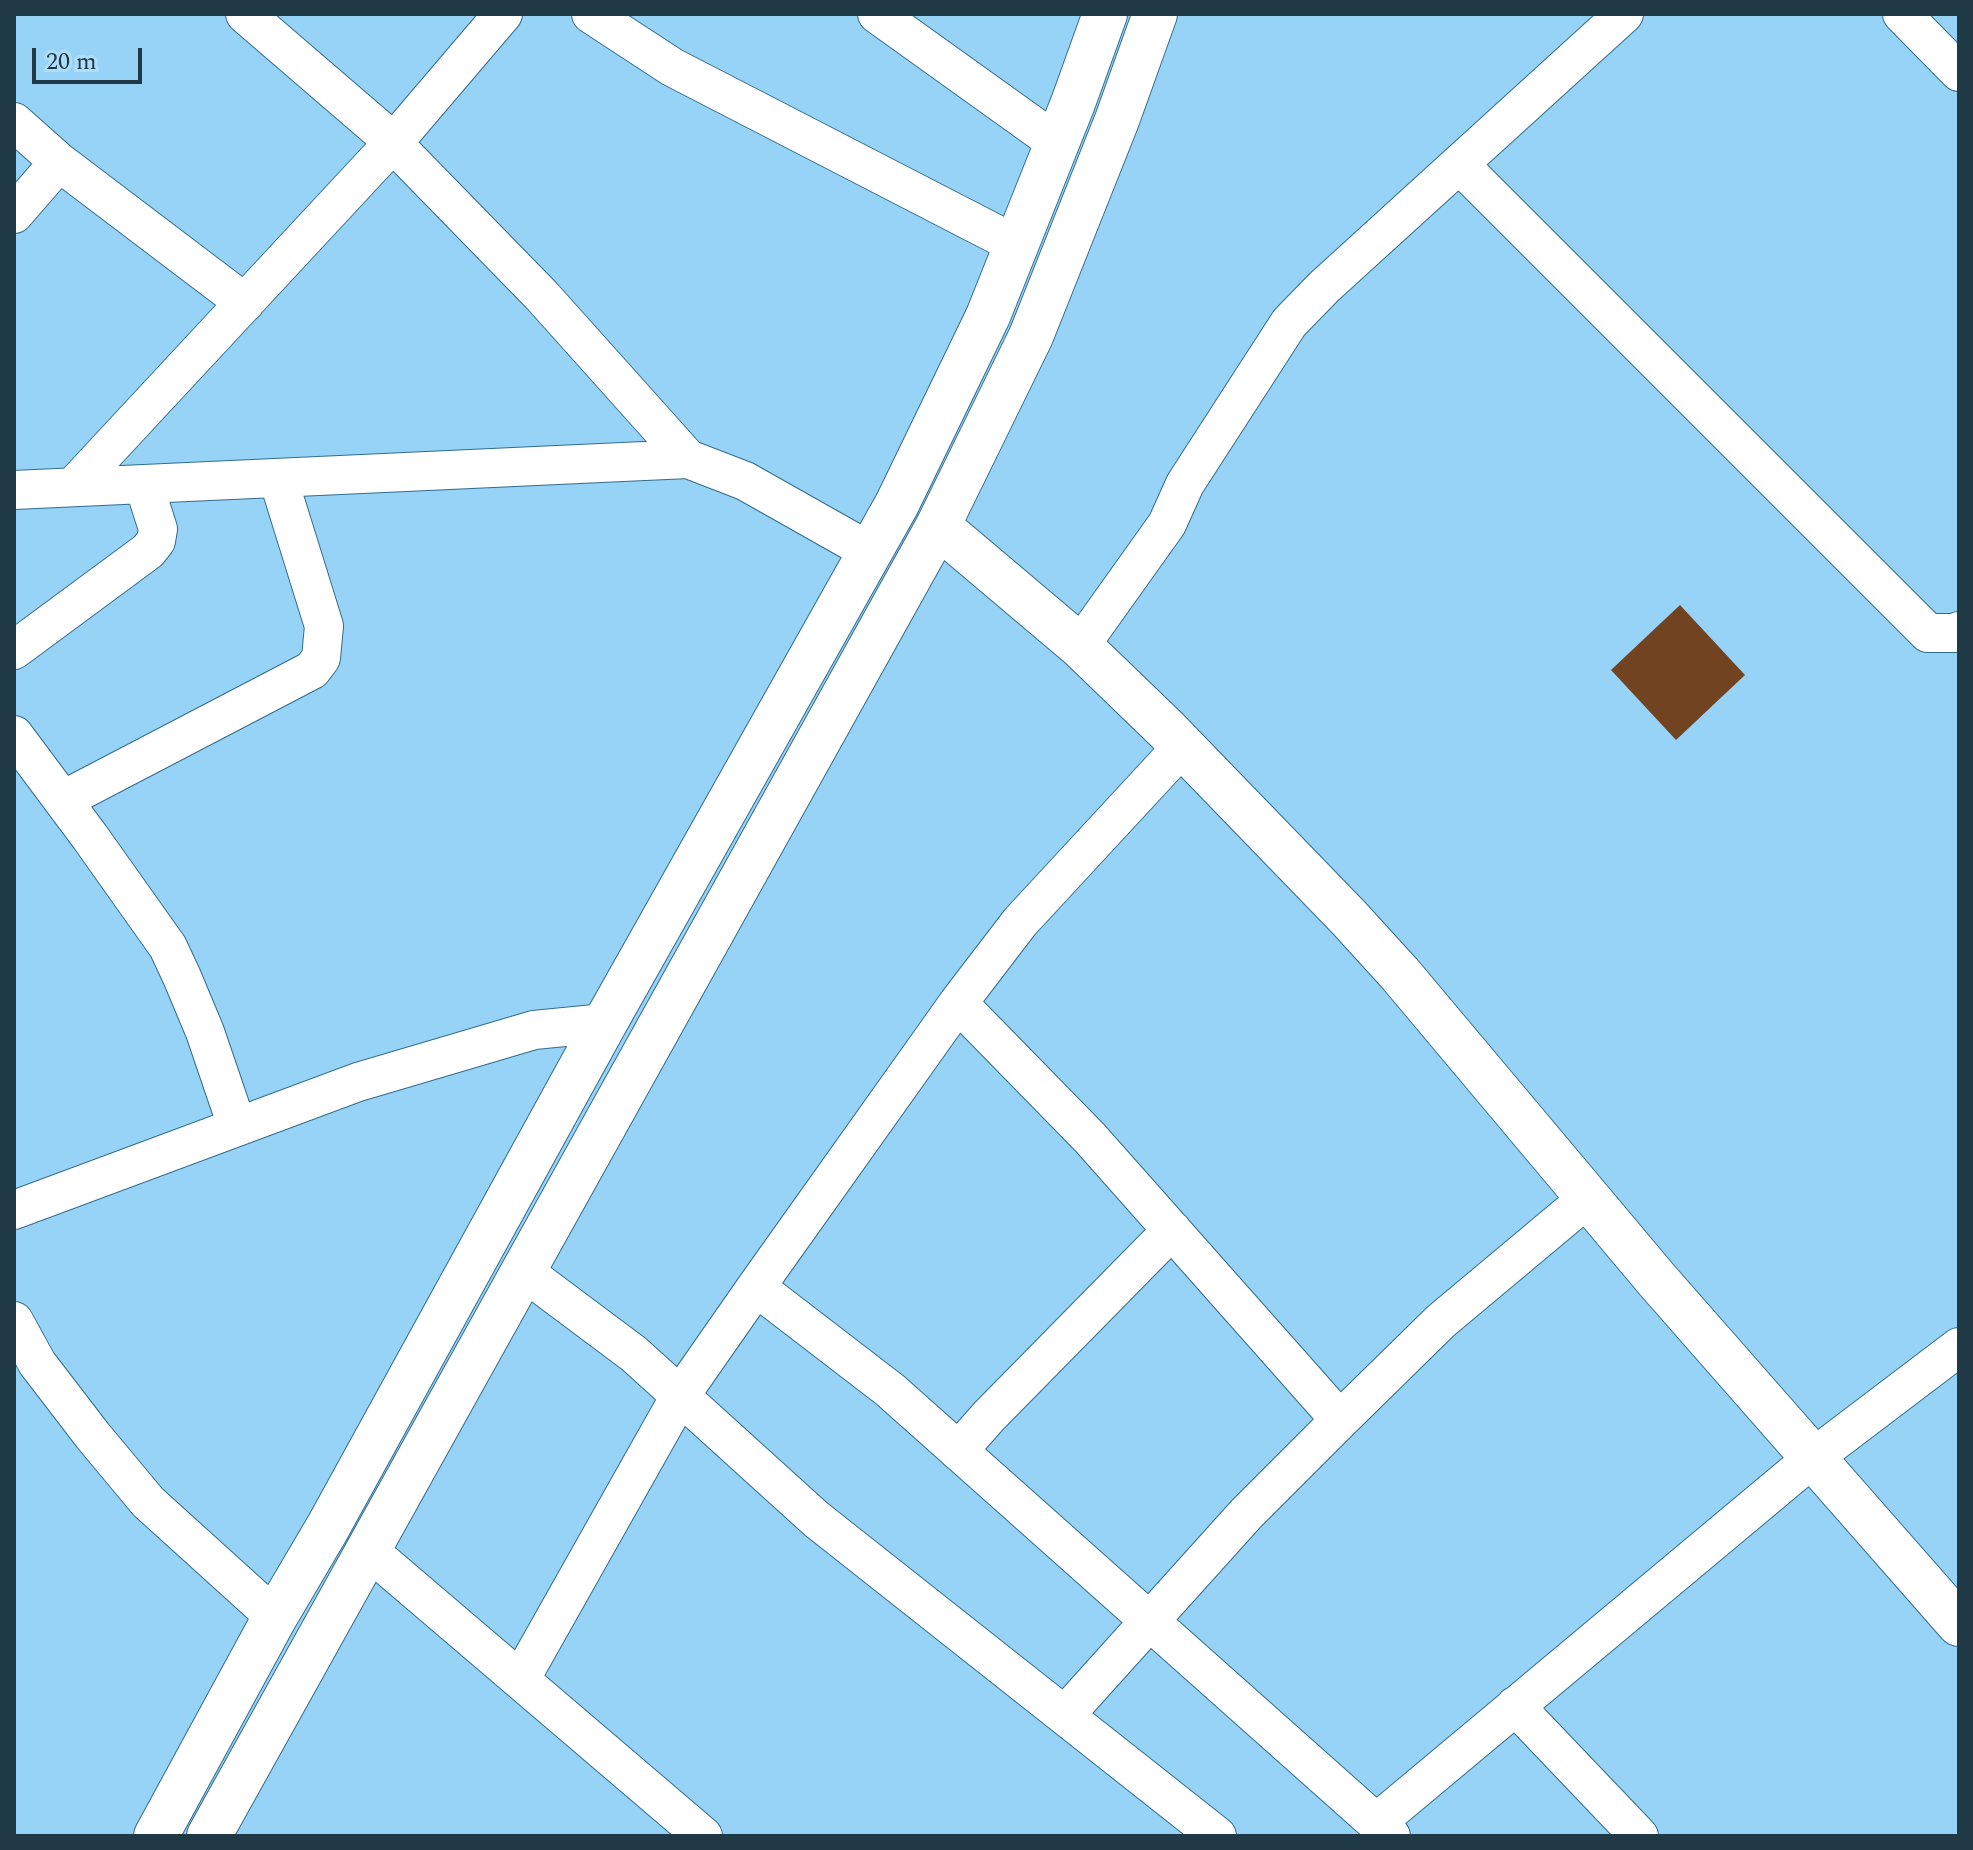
<!DOCTYPE html>
<style>
body{margin:0}
#map{position:relative;width:1973px;height:1850px;overflow:hidden;background:#97d2f7;font-family:Spectral,serif}
canvas{display:block}
.frame{position:absolute;inset:0;border:16px solid #203947;pointer-events:none}
.scale{position:absolute;left:32px;top:48px;width:110px;height:36px;box-sizing:border-box;border:4px solid #203947;border-top:0;padding-left:10px;font-size:24px;line-height:28px;white-space:nowrap;color:#203947;-webkit-text-stroke:6px #afdefb;paint-order:stroke}
</style>
<div id="map">
<canvas width="1973" height="1850"></canvas>
<div class="frame"></div>
<div class="scale">20 m</div>
</div>
<script>
const g = document.querySelector('canvas').getContext('2d');
g.lineJoin = 'round';
function fillPath(path, color) { g.fillStyle = color; g.fill(path, 'evenodd'); }
const poly = rows => new Path2D(rows.map(r => 'M' + r).join(''));
function trace(path, color, width, dash) { g.strokeStyle = color; g.lineWidth = width; g.lineCap = dash ? 'butt' : 'round'; g.setLineDash(dash || []); g.stroke(path); }
const building = poly([
 [1680,605,1745,675,1676,740,1611,670]
]);
const street = poly([
 [245,14,382,132,542,296,688,459],
 [591,14,672,67,1017,245],
 [877,14,1057,143],
 [1902,14,1959,72],
 [14,122,59,162,245,303],
 [1459,164,1928,633,1955,633,1959,631],
 [14,214,59,162],
 [73,487,393,143,503,14],
 [14,490,688,459,745,481,869,551],
 [1080,646,1167,524,1185,484,1289,323,1324,287,1624,14],
 [14,650,148,551,156,541,158,529,144,485],
 [14,735,90,837,168,947,182,977,205,1032,237,1126],
 [63,800,312,670,321,658,324,626,278,478],
 [958,1003,1090,1138,1340,1420],
 [14,1210,358,1082,534,1030,605,1023],
 [523,1271,634,1354,816,1519,1217,1836],
 [756,1287,890,1390,1391,1836],
 [14,1321,37,1363,93,1436,148,1502,275,1617],
 [958,1451,989,1416,1172,1230],
 [368,1550,703,1836],
 [520,1680,680,1396,756,1287,958,1003,1020,922,1182,747],
 [1515,1706,1639,1836],
 [1065,1715,1246,1514,1340,1420,1441,1321,1588,1198],
 [1376,1823,1814,1457,1959,1347]
]);
const secondary = poly([
 [938,526,1080,646,1166,729,1349,918,1400,974,1657,1280,1959,1624]
]);
const highway = poly([
 [156,1836,275,1617,328,1527,605,1023,897,504,988,316,1073,103,1105,14],
 [209,1836,938,526,1031,336,1117,120,1155,14]
]);
fillPath(building, '#714321');
trace(street, '#336d8d', 40);
trace(secondary, '#336d8d', 46);
trace(highway, '#336d8d', 46);
trace(street, '#fff', 38);
trace(secondary, '#fff', 44);
trace(highway, '#fff', 44);
</script>
